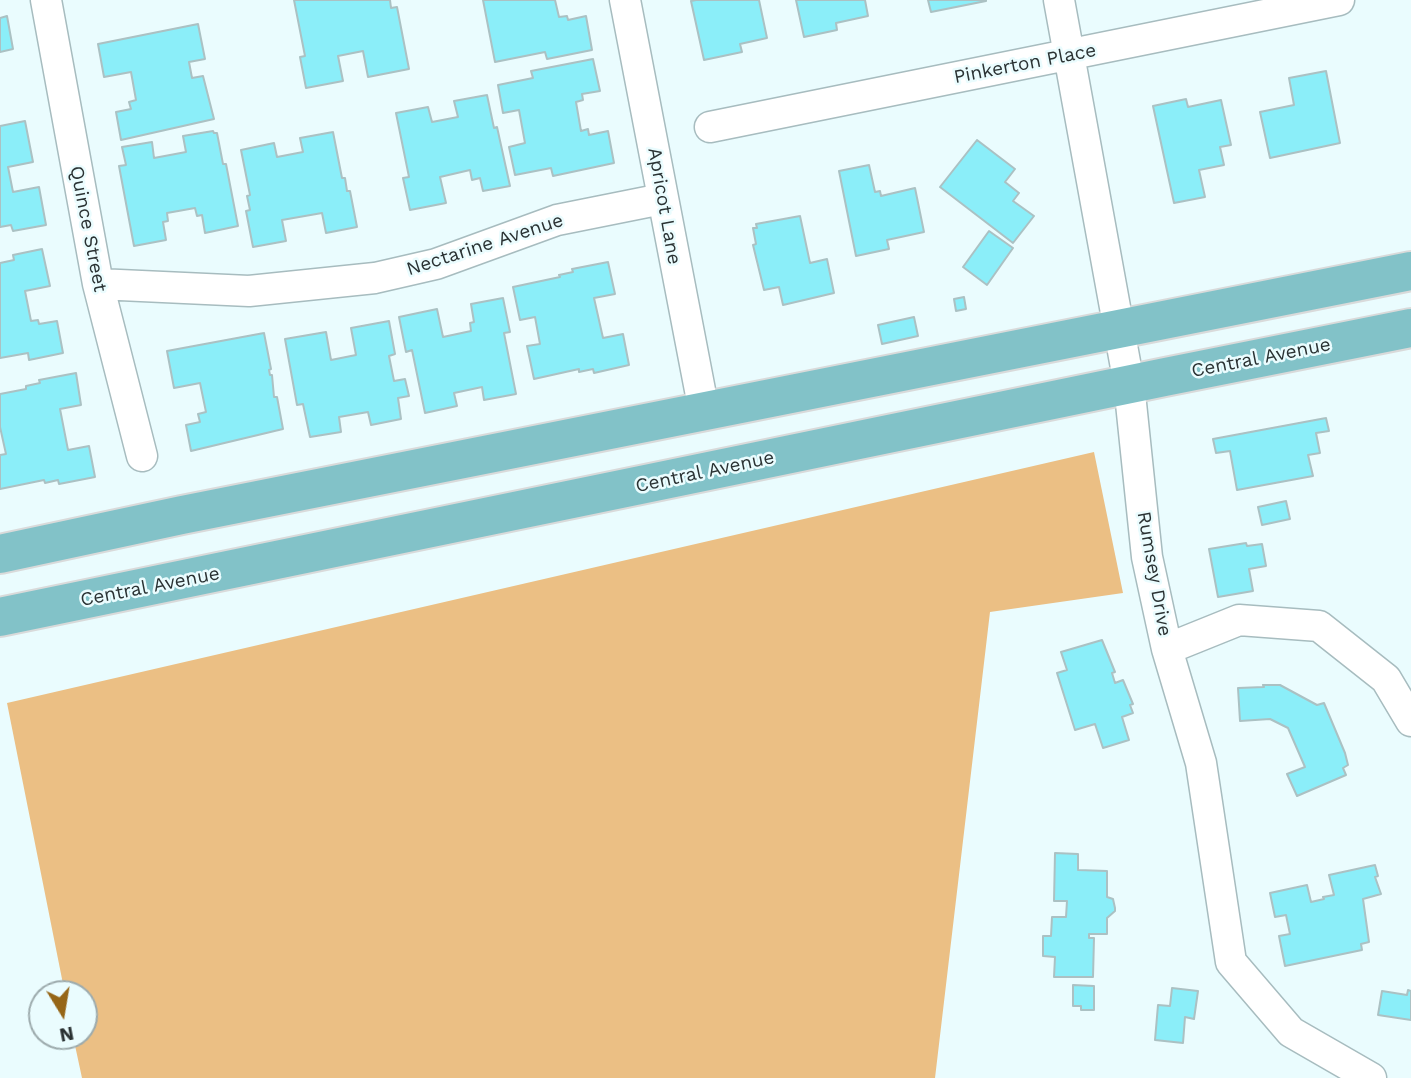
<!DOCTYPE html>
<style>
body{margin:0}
#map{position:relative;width:1411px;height:1078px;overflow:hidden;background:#eafcfe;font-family:"Work Sans",sans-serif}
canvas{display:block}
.north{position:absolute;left:28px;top:980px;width:70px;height:70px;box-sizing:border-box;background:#eafcfe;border:2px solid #9dabad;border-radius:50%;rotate:169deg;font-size:19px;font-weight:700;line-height:28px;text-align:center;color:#2a3233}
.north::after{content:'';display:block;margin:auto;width:24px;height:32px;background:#966617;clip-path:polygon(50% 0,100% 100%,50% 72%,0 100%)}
</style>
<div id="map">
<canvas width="1411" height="1078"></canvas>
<div class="north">N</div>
</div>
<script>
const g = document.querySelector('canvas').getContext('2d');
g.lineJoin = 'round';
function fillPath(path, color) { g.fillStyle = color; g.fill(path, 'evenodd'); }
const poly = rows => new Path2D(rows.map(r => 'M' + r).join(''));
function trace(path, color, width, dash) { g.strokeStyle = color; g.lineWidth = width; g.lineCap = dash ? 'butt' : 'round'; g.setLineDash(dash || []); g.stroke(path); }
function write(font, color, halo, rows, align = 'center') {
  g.font = font + ' "Work Sans",sans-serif'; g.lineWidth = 5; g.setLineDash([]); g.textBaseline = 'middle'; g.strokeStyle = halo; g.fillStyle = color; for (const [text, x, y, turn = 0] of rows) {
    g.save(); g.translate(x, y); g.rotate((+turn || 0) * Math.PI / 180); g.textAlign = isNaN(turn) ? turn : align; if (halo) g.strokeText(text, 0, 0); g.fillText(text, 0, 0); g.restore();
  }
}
const green = poly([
 [1094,452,1123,593,990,612,935,1078,82,1078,73,1036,84,1036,84,994,65,994,7,703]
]);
const building = poly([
 [294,0,390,0,391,8,397,7,409,69,368,77,363,51,338,56,343,81,306,88,300,57,305,56,294,0],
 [483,0,555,0,559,17,567,16,568,20,586,16,592,50,547,59,545,52,495,62,483,0],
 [696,0,759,0,767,38,740,44,742,52,704,60,691,1,696,0],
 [796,0,865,0,868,16,836,23,837,30,804,37,796,0],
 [928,0,986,0,986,1,931,12,928,0],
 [7,16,13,49,0,52,0,18,7,16],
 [198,24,205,59,189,62,192,78,203,76,214,119,121,140,116,112,131,109,129,102,136,100,131,72,104,77,98,44,198,24],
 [593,59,600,91,582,94,583,100,576,102,581,131,588,129,589,135,608,131,614,163,553,176,551,168,515,175,509,147,525,143,519,110,503,113,498,85,533,78,531,71,593,59],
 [1326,71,1340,143,1270,158,1260,112,1294,105,1289,78,1326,71],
 [487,95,494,128,497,127,510,186,483,191,480,178,472,180,470,170,440,177,446,203,410,210,403,178,409,177,396,113,428,107,432,122,458,117,454,101,487,95],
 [1186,99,1188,107,1221,100,1231,145,1220,147,1224,165,1199,170,1205,197,1174,203,1153,106,1186,99],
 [25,121,33,162,8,167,13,192,39,187,46,225,13,231,11,225,0,227,0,126,25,121],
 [213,131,214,133,217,133,223,164,226,164,238,226,205,233,202,215,197,216,195,208,167,213,168,221,163,222,166,240,134,246,119,166,126,165,122,147,152,142,154,158,186,152,183,136,213,131],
 [333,132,342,178,345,178,347,191,350,191,357,227,326,233,322,213,282,220,286,241,253,247,246,211,250,210,247,196,250,195,241,150,274,143,277,157,303,152,300,138,333,132],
 [977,140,1015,169,1005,182,1019,193,1013,201,1034,216,1013,243,940,187,977,140],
 [869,165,875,192,880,191,881,196,915,188,924,232,887,240,889,249,856,256,839,171,869,165],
 [800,216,810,263,827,259,834,293,783,305,779,287,764,290,753,245,756,244,753,228,757,228,756,224,800,216],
 [989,231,1013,248,987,285,963,267,989,231],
 [42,249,50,286,25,291,31,321,38,320,39,324,57,321,63,353,29,360,28,353,0,358,0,263,14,260,13,255,42,249],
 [608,262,615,294,594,298,603,338,623,334,629,365,594,373,593,369,579,372,579,369,534,379,527,346,540,344,535,317,520,320,513,287,560,277,559,275,573,272,572,269,608,262],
 [964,297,966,309,956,311,954,299,964,297],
 [503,298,510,332,504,333,516,394,484,400,482,387,454,393,457,406,425,413,412,350,406,352,399,317,437,309,443,337,471,331,470,323,474,322,471,304,503,298],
 [914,317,918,336,882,344,878,325,914,317],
 [389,321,395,354,389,356,394,381,405,379,409,396,398,398,401,419,371,425,368,412,339,417,341,432,310,437,303,404,297,405,285,339,326,332,331,360,356,355,351,328,389,321],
 [264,333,271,369,269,370,270,375,272,375,274,397,277,397,283,429,191,451,186,425,200,422,198,414,206,412,200,383,174,388,167,351,264,333],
 [76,373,81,405,60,409,68,450,89,446,95,477,59,484,58,480,45,483,44,480,0,489,0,455,6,454,0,427,0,394,26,389,26,386,40,383,39,380,76,373],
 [1326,418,1329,431,1316,433,1320,453,1308,455,1313,476,1237,490,1230,451,1216,453,1213,439,1326,418],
 [1286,501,1290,519,1262,525,1258,507,1286,501],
 [1246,543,1247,546,1262,544,1266,566,1249,569,1253,591,1218,597,1209,549,1246,543],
 [1102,640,1115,672,1112,673,1115,683,1123,680,1133,704,1130,705,1133,713,1122,717,1129,740,1103,748,1095,724,1075,730,1057,673,1067,670,1061,652,1102,640],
 [1263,685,1280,685,1317,705,1324,703,1345,753,1348,765,1343,768,1346,775,1297,796,1287,774,1305,767,1288,728,1270,719,1240,721,1238,688,1264,687,1263,685],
 [1055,853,1078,854,1078,870,1107,871,1107,897,1113,899,1115,908,1115,911,1107,918,1107,934,1089,934,1089,938,1094,938,1093,977,1054,977,1055,957,1043,956,1043,936,1051,936,1052,917,1066,917,1067,901,1054,901,1055,853],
 [1375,865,1378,876,1375,877,1381,894,1363,899,1369,942,1361,944,1362,950,1285,966,1279,936,1290,934,1286,915,1275,917,1270,893,1307,885,1311,902,1324,899,1323,897,1334,895,1329,875,1375,865],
 [1073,985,1094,986,1094,1010,1081,1010,1081,1006,1073,1006,1073,985],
 [1172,988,1198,991,1194,1019,1185,1017,1183,1043,1155,1040,1158,1005,1170,1006,1172,988],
 [1408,990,1411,991,1411,1020,1378,1015,1382,991,1407,995,1408,990]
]);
const street = poly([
 [46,0,98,284,142,456],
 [625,0,704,411],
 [1059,0,1129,384,1147,557,1167,649,1201,763,1231,962,1291,1032,1371,1078],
 [710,127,1339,0],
 [98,284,249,291,375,278,436,264,557,220,662,199],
 [1167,649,1239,620,1319,626,1386,679,1411,721]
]);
const primary = poly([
 [0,554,182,515,1411,271],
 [0,617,1165,377,1411,328]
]);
const streetNames = [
 ["Pinkerton Place",1025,64,-11],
 ["Apricot Lane",664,206,80],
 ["Quince Street",88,229,79],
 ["Nectarine Avenue",485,245,-18],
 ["Central Avenue",1261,358,-11],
 ["Central Avenue",705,472,-12],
 ["Rumsey Drive",1154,574,80],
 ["Central Avenue",150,587,-11]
];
fillPath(green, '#ebbf84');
fillPath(building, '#8beef9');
trace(building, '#abc1c3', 2);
trace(street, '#a7bcbf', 33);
trace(primary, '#d9dada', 42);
trace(street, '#fff', 30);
trace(primary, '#82c2c8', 38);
write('19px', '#2a3233', '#eafcfe', streetNames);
</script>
